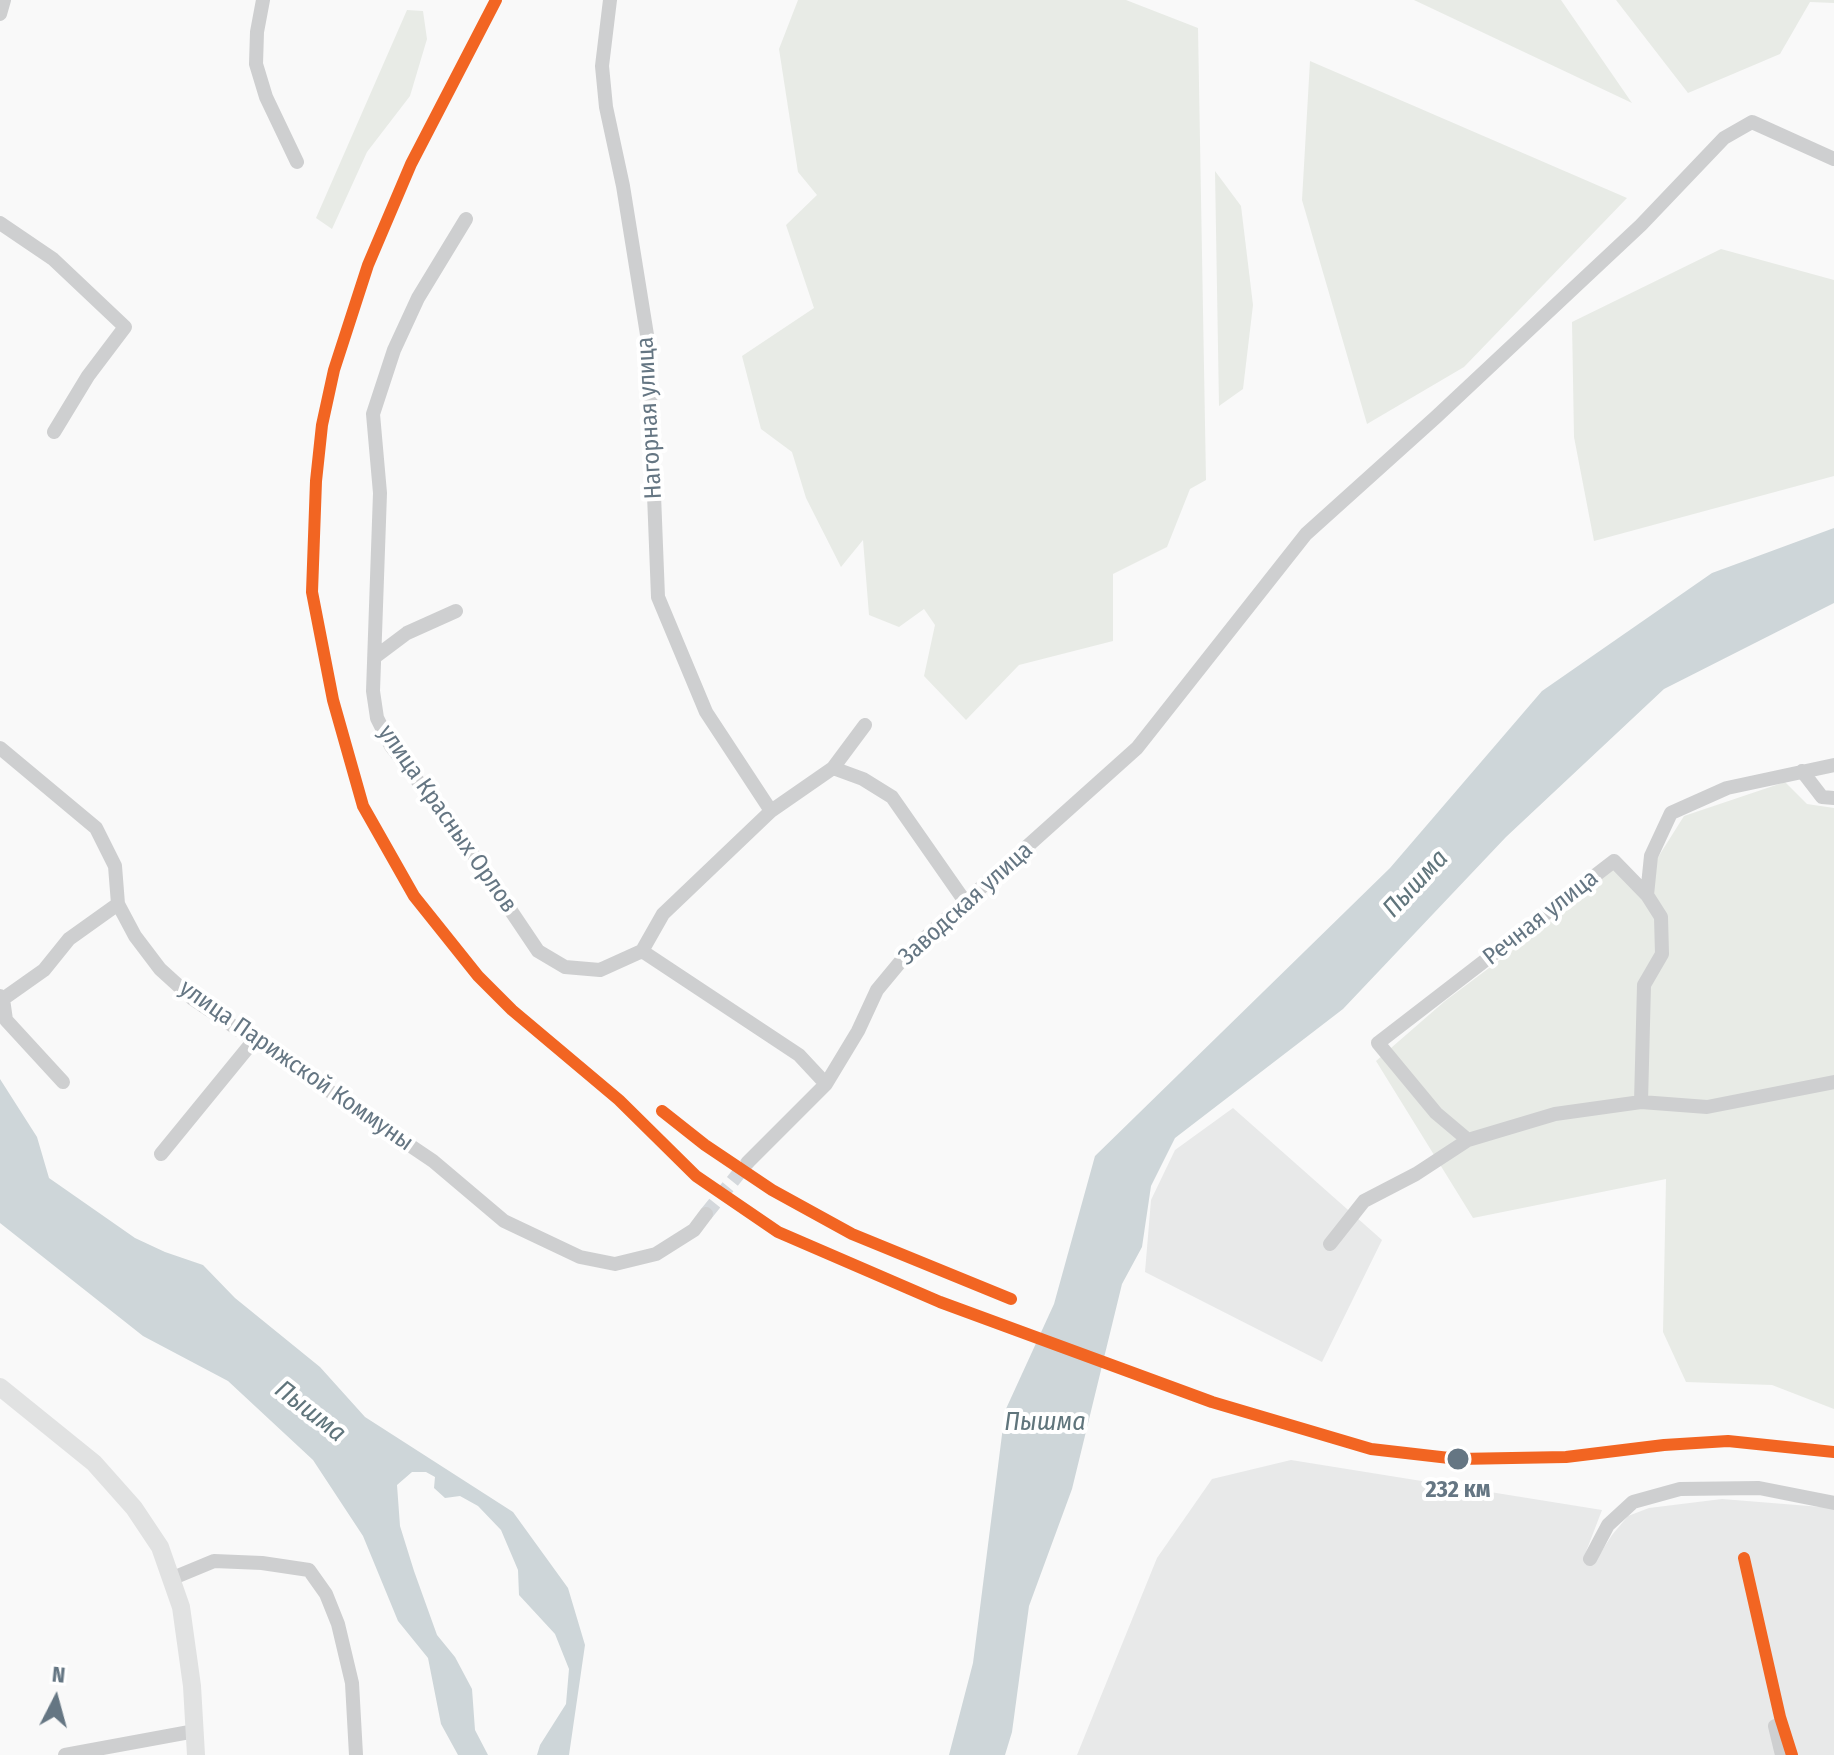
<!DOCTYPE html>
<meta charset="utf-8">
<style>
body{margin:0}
#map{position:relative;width:1834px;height:1755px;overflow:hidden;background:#f9f9f9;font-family:"Fira Sans Condensed",sans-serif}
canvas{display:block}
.north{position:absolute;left:16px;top:1659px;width:80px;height:80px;-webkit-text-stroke:6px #fff;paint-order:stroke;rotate:6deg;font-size:22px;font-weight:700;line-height:32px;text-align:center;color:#657683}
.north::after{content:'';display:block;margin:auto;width:28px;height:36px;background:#657683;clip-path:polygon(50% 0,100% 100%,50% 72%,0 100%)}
</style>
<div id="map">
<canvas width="1834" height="1755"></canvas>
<div class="north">N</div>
</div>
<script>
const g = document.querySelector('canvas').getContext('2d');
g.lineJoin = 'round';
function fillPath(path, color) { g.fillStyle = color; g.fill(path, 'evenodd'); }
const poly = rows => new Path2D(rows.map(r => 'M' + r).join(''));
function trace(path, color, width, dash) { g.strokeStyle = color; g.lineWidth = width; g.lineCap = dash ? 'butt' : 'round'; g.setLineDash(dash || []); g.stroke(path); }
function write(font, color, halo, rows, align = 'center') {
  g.font = font + ' "Fira Sans Condensed",sans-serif'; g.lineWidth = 8; g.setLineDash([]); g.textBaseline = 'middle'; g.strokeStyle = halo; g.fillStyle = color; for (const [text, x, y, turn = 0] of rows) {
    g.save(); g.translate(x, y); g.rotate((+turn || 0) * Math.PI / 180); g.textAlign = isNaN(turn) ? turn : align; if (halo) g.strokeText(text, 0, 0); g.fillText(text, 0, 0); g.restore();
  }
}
const built = poly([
 [1233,1108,1382,1240,1322,1362,1145,1272,1151,1200,1175,1150],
 [1291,1460,1602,1510,1584,1557,1596,1560,1612,1535,1628,1516,1649,1508,1722,1499,1834,1508,1834,1755,1077,1755,1157,1558,1212,1479]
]);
const green = poly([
 [798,0,1126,0,1198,28,1206,480,1190,489,1167,547,1113,574,1113,641,1019,665,966,720,924,676,935,625,924,609,899,627,869,615,863,540,841,567,806,498,792,452,761,429,742,356,814,308,786,225,817,195,798,172,779,49],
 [1414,0,1561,0,1632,103],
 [1616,0,1834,0,1834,3,1810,2,1780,54,1688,93],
 [407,10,423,11,427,39,410,96,367,152,332,229,316,218],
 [1310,61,1627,198,1464,367,1367,424,1302,200],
 [1215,171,1241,206,1253,305,1243,389,1219,406],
 [1721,249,1834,280,1834,476,1594,541,1574,437,1572,322],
 [1785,782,1807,804,1834,808,1834,1409,1772,1385,1686,1382,1663,1332,1666,1179,1473,1218,1376,1061,1445,1001,1553,920,1612,867,1649,906,1655,862,1684,816]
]);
const water = poly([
 [1834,528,1834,603,1664,689,1506,837,1343,1009,1175,1138,1151,1186,1142,1247,1122,1284,1072,1489,1029,1606,1012,1732,1005,1755,949,1755,973,1663,1005,1411,1054,1304,1095,1156,1390,868,1542,691,1712,573],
 [0,1079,37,1137,49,1178,135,1238,165,1252,203,1265,235,1298,320,1367,365,1417,513,1512,568,1588,585,1645,569,1755,537,1755,540,1745,566,1704,569,1669,555,1634,519,1595,518,1570,501,1530,478,1506,460,1496,445,1498,434,1488,435,1477,426,1472,412,1472,397,1485,400,1526,414,1571,437,1635,455,1657,472,1689,475,1730,488,1755,458,1755,441,1724,428,1658,398,1621,363,1536,313,1460,228,1381,143,1336,0,1223]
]);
const minorTunnel = poly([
 [706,1214,748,1162]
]);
const minor = poly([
 [263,0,257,32,256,64,266,97,297,162],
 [610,0,602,66,606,107,623,186,648,341,658,597,706,712,771,811],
 [0,14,4,0],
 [466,219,418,298,394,350,373,414,380,493,373,691,377,718,391,746,466,844,538,951,565,967,600,970,642,951,799,1055,826,1084],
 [0,223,53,259,125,327,88,376,54,432],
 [375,657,407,633,456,611],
 [0,748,96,828,115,866,118,904,135,936,160,969,193,999,433,1161,504,1221,580,1257,615,1264,656,1254,694,1230,706,1214],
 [833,768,863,779,892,797,966,903],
 [1802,771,1822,797,1834,798],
 [642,951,663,914,771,811,833,768,865,725],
 [0,996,3,999,6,1020,63,1082],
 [3,999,44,970,69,939,118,904],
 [1641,1102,1644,985,1662,954,1661,917,1647,895],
 [1468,1140,1436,1113,1378,1043,1614,861,1647,895,1651,856,1671,813,1727,788,1834,765],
 [161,1154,255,1039],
 [748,1162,826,1084,858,1031,877,990,906,955,1137,748,1306,534,1436,417,1641,225,1724,138,1752,122,1834,159],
 [1330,1244,1364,1201,1416,1174,1468,1140,1555,1114,1641,1102,1707,1107,1834,1082],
 [1590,1559,1608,1525,1633,1502,1680,1489,1759,1488,1834,1503],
 [173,1578,214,1561,262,1563,309,1570,326,1594,338,1624,352,1683,356,1755],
 [1775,1726,1782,1755],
 [65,1755,195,1731]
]);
const major = poly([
 [0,1387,94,1463,134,1508,160,1547,181,1607,192,1686,196,1755]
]);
const rail = poly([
 [496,0,411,164,368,265,334,370,322,425,316,481,312,592,333,700,363,806,414,896,478,976,512,1010,619,1100,696,1176,778,1232,940,1302,1212,1402,1371,1449,1458,1459,1566,1457,1664,1445,1728,1441,1834,1452],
 [1744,1558,1780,1717,1792,1755]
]);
const rail1 = poly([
 [496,0,411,164,368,265,334,370,322,425,316,481,312,592,333,700,363,806,414,896,478,976,512,1010,619,1100,696,1176,778,1232,940,1302,1212,1402,1371,1449,1458,1459,1566,1457,1664,1445,1728,1441,1834,1452],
 [662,1111,705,1145,772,1190,852,1234,1011,1299],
 [1744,1558,1780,1717,1792,1755]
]);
const markers = [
 [1458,1459,12,"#657683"]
];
const streetNames = [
 ["Нагорная улица",650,418,-93],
 ["улица Красных Орлов",447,819,55],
 ["Заводская улица",966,904,-42],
 ["Речная улица",1541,918,-38],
 ["улица Парижской Коммуны",296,1066,35]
];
const stopNames = [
 ["232 км",1458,1490]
];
const waterNames = [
 ["Пышма",1416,884,-47],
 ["Пышма",310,1412,38],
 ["Пышма",1045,1423]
];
fillPath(built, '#e8e9e9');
fillPath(green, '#e8ebe6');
fillPath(water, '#ced6d9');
trace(minorTunnel, '#d4d8dc', 14, [14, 7]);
trace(minor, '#cecfd0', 14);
trace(major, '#e1e2e2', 18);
trace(rail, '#c3c5c6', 6);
trace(rail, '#fff', 3, [9]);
trace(rail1, '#f26522', 12);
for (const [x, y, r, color] of markers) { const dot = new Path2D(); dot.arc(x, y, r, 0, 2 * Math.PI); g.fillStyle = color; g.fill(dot); trace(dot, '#fff', 3); }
write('24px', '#657683', '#fff', streetNames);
write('bold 24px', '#657683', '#fff', stopNames);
write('italic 26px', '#60757c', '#fff', waterNames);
</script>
